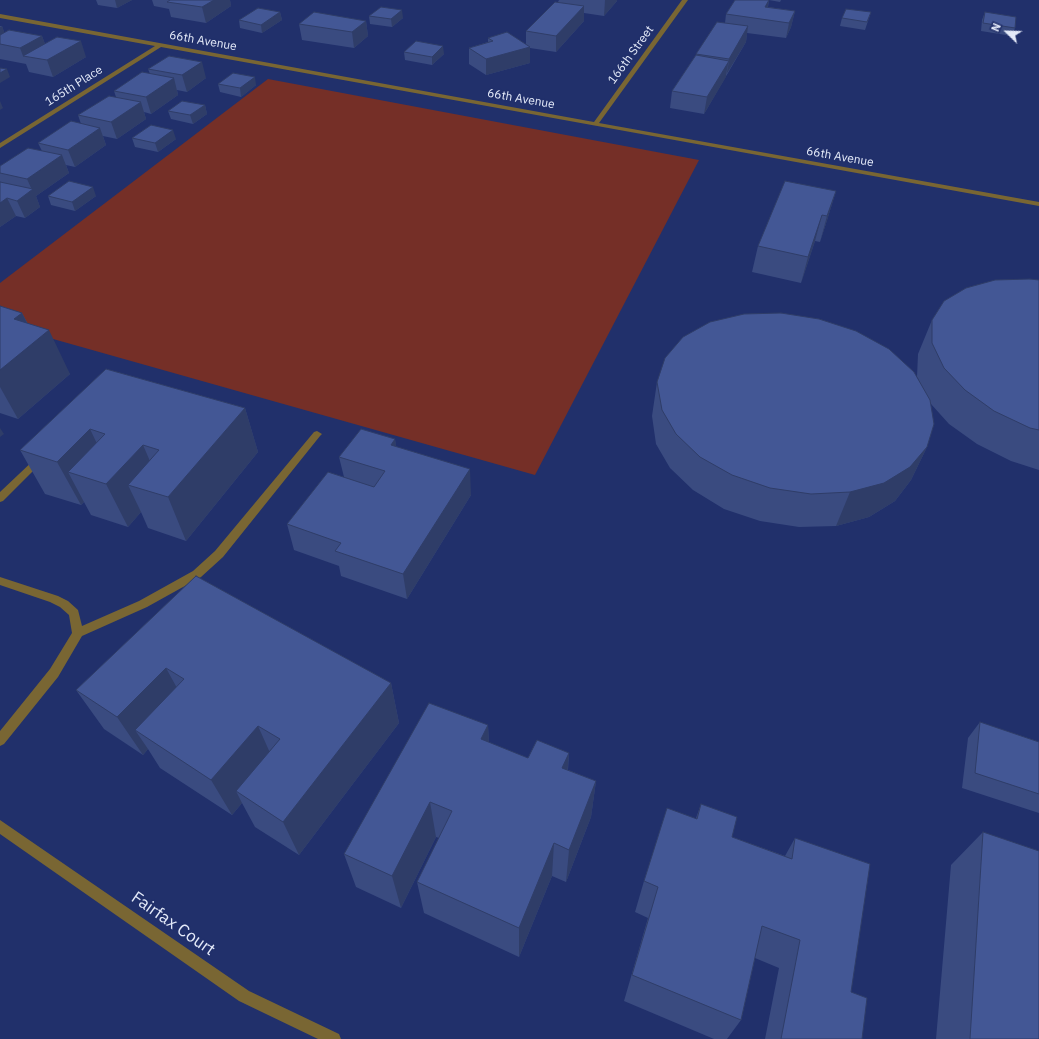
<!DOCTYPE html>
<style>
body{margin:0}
#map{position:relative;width:1039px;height:1039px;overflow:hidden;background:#21306b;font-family:"IBM Plex Sans",sans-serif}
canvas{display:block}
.north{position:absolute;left:987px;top:12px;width:40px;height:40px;-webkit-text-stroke:3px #21306b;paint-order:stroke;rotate:293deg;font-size:11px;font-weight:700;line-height:16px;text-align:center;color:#e4eaf9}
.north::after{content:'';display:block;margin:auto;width:14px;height:18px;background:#e4eaf9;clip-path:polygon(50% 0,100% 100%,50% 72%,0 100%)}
</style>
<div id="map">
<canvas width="1039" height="1039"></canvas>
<div class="north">N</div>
</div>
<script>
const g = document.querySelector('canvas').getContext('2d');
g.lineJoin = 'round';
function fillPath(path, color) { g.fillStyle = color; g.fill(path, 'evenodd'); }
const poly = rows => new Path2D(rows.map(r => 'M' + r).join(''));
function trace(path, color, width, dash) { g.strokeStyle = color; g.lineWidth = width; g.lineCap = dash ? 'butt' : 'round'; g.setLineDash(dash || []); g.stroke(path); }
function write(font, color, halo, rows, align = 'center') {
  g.font = font + ' "IBM Plex Sans",sans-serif'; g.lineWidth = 3; g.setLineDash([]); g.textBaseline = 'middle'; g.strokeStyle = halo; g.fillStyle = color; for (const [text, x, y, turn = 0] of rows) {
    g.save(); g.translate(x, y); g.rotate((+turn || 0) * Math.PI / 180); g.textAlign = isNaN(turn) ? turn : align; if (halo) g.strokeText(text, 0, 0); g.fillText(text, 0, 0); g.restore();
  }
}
const green = poly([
 [268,79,699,160,535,475,0,324,0,283]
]);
const minor = poly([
 [682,0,688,0,599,123,1039,202,1039,206,161,47,0,148,0,143,155,46,0,18,0,14,594,122,682,0],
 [317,431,322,434,320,436,223,557,201,577,147,607,82,636,58,677,4,744,0,746,0,731,50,669,72,633,69,615,60,607,50,602,0,585,0,577,58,596,68,601,78,610,82,626,139,601,193,571,215,551,314,432,317,431],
 [40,456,45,459,3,501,0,502,0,492,37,457,40,456],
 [0,820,249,991,339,1034,341,1039,318,1039,239,1001,0,834,0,820]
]);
const wall = poly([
 [96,0,132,0,117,8,98,5],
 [152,0,230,0,231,6,206,23,171,17,169,9,154,6],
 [559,0,617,0,617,1,604,16,584,13,584,21,556,52,530,48,530,63,486,75,469,64,469,48,488,42,488,38,526,44,526,31,558,2],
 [735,0,781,0,780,2,769,0,768,7,795,11,791,27,786,38,747,33,746,42,704,114,670,108,672,91,696,55,696,54,725,23,726,14],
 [280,12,282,20,262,33,240,28,239,20],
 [871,12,865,30,840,26,842,18],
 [985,12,1015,28,1012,36,981,31,982,20],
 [369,16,403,18,392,27,370,24],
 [366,21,368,36,354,48,302,40,299,24],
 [0,26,2,26,4,32,42,36,45,44,86,57,53,77,29,72,26,64,0,59],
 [404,52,444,54,432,65,405,60],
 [148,69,206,78,187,92,177,90,178,95,151,114,144,112,146,119,117,139,103,136,106,145,75,167,66,165,69,173,36,196,40,207,25,218,16,216,0,227,0,166,42,151,38,143,81,124,78,115,116,97,114,91,150,74],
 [218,84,256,85,241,97,220,92],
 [205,105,207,114,193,124,171,119,168,111],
 [132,138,176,139,158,152,135,147],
 [836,191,828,217,820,242,815,241,801,283,752,272,758,246],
 [48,196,96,196,75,211,51,205],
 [1039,280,1039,470,1011,461,977,444,949,424,931,404,927,447,911,480,895,501,869,517,836,526,799,527,760,521,724,509,693,490,670,468,656,444,652,416,657,382,919,380,917,377,918,354,932,320],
 [0,306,22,313,28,324,70,374,18,419,0,413],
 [106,369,245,408,258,452,186,541,148,528,141,512,128,527,91,515,84,502,81,505,45,494,20,450],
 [395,439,396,447,471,495,407,599,341,576,339,566,294,550,287,524,344,477,339,457],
 [196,576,391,683,399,723,299,855,255,827,242,803,232,815,160,768,148,749,143,755,104,729,76,690],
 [980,722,1039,742,1039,813,962,788,968,738],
 [488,725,489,743,528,758,569,753,568,770,596,781,591,817,566,882,552,876,519,957,424,913,417,882,439,838,436,837,401,908,356,887,344,854],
 [701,804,732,837,785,856,795,838,851,992,862,1039,765,1039,779,968,755,958,741,1020,727,1039,714,1039,624,1001,648,918,635,912,644,881,696,818],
 [983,832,1039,1039,936,1039,951,865]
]);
const shadedWall = poly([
 [115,0,132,0,117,8],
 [214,0,230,0,231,6,206,23,202,7],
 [605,0,617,0,617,1,604,16],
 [769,0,766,15,765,7],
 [584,6,584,21,556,52,556,36],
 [402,10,403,18,392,27,391,19],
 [795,11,791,27,786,38,789,23],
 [280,12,282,20,262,33,261,25],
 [366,21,368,36,354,48,352,32],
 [2,26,8,42,0,44,0,27],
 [748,26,746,42,726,75,729,59],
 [42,36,48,52,23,56,20,48],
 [81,41,86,57,53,77,47,60],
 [443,46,444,54,432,65,432,57],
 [530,47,530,63,486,75,486,59],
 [729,61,726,77,704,114,707,97],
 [202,62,206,78,187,92,182,75],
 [7,69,10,77,0,83,0,73],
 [255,77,256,85,241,97,240,88],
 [174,78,178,95,151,114,146,97],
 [0,101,3,108,0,110],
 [141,102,146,119,117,139,111,122],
 [205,105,207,114,193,124,190,115],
 [100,128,106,145,75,167,68,150],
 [173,130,176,139,158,152,155,143],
 [62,155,69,173,36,196,40,207,25,218,17,201,32,190,27,179],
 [93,187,96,196,75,211,72,202],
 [836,191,828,217,820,242,827,216],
 [7,198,16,216,0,227,0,203],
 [822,215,815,241,801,283,808,257],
 [22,313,36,340,49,330,70,374,18,419,0,387,0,370,14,319],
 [245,408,258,452,186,541,168,497],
 [0,428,4,434,0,437],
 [90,429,111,473,68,472,84,502,81,505,57,462],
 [395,439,399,466,391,445],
 [143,445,162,489,128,485,141,512,128,527,106,484],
 [927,447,911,480,895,501,869,517,836,526,850,492],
 [470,469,471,495,407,599,403,574],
 [166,668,188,708,135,730,148,749,143,755,117,717],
 [391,683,399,723,299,855,283,822],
 [488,725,490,763,481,739],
 [258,726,275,764,236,791,242,803,232,815,211,780],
 [569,753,566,789,562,768],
 [596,781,591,817,566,882,569,850],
 [430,802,436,837,401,908,392,876],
 [554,843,552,876,519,957,519,928]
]);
const building = poly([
 [170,0,214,0,202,7,167,2,170,0],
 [735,0,769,0,765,7,795,11,789,23,726,14,735,0],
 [555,2,584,6,556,36,526,31,555,2],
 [381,7,402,10,391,19,369,16,381,7],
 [258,8,280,12,261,25,239,20,258,8],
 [846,9,871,12,867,22,842,18,846,9],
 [314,12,366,21,352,32,299,24,314,12],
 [985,12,1016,17,1015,28,983,23,985,12],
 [717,22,748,26,729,59,696,54,717,22],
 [9,30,42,36,20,48,0,44,0,35,9,30],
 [507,32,530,47,486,59,469,48,493,41,488,38,507,32],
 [57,37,81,41,47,60,23,56,57,37],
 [416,41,443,46,432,57,404,52,416,41],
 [696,55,729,61,707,97,672,91,696,55],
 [169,56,202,62,182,75,148,69,169,56],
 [0,68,7,69,0,73,0,68],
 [142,72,174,78,146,97,114,91,142,72],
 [233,73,255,77,240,88,218,84,233,73],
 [109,96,141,102,111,122,78,115,109,96],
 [182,101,205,105,190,115,168,111,182,101],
 [71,121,100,128,68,150,38,143,71,121],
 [151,125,173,130,155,143,132,138,151,125],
 [28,148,62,155,27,179,0,173,0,166,28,148],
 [69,181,93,187,72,202,48,196,69,181],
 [785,181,836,191,827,216,822,215,808,257,758,246,785,181],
 [0,182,33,189,17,201,7,198,0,203,0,182],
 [1030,279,1039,280,1039,430,1030,428,994,411,965,390,944,368,932,343,932,320,944,301,966,288,995,280,1030,279],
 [0,306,22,313,14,319,49,330,0,370,0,306],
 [781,313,819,319,856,331,889,349,914,372,930,400,934,424,927,447,910,467,884,483,850,492,811,494,770,488,732,475,700,457,676,434,662,410,657,382,665,358,683,337,710,322,744,314,781,313],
 [106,369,245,408,168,497,128,485,159,450,143,445,106,484,68,472,105,434,90,429,57,462,20,450,106,369],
 [361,429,395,439,391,445,470,469,403,574,335,551,341,543,287,524,328,472,374,487,385,471,339,457,361,429],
 [196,576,391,683,283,822,236,791,280,739,258,726,211,780,135,730,184,679,166,668,117,717,76,690,196,576],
 [429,703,488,725,481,739,528,758,537,740,569,753,562,768,596,781,569,850,554,843,519,928,417,882,452,811,430,802,392,876,344,854,429,703],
 [980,722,1039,742,1039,794,975,773,980,722],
 [701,804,737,817,732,837,792,859,795,838,870,864,851,992,867,998,862,1039,781,1039,800,940,762,926,741,1020,632,975,658,887,644,881,667,808,697,819,701,804],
 [983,832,1039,851,1039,1039,970,1039,983,832]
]);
const farStreetnames = [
 ["66th Avenue",203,41,10],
 ["166th Street",631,55,-54],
 ["165th Place",74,86,-32],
 ["66th Avenue",521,99,10],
 ["66th Avenue",840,157,10]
];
const nearStreetnames = [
 ["Fairfax Court",173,924,35]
];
fillPath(green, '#752f27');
fillPath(minor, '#796633');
fillPath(wall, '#3a4b80');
fillPath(shadedWall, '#2f3d68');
fillPath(building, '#435795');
trace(building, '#2f3d68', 1);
write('12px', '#e4eaf9', '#21306b', farStreetnames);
write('17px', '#e4eaf9', '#21306b', nearStreetnames);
</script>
